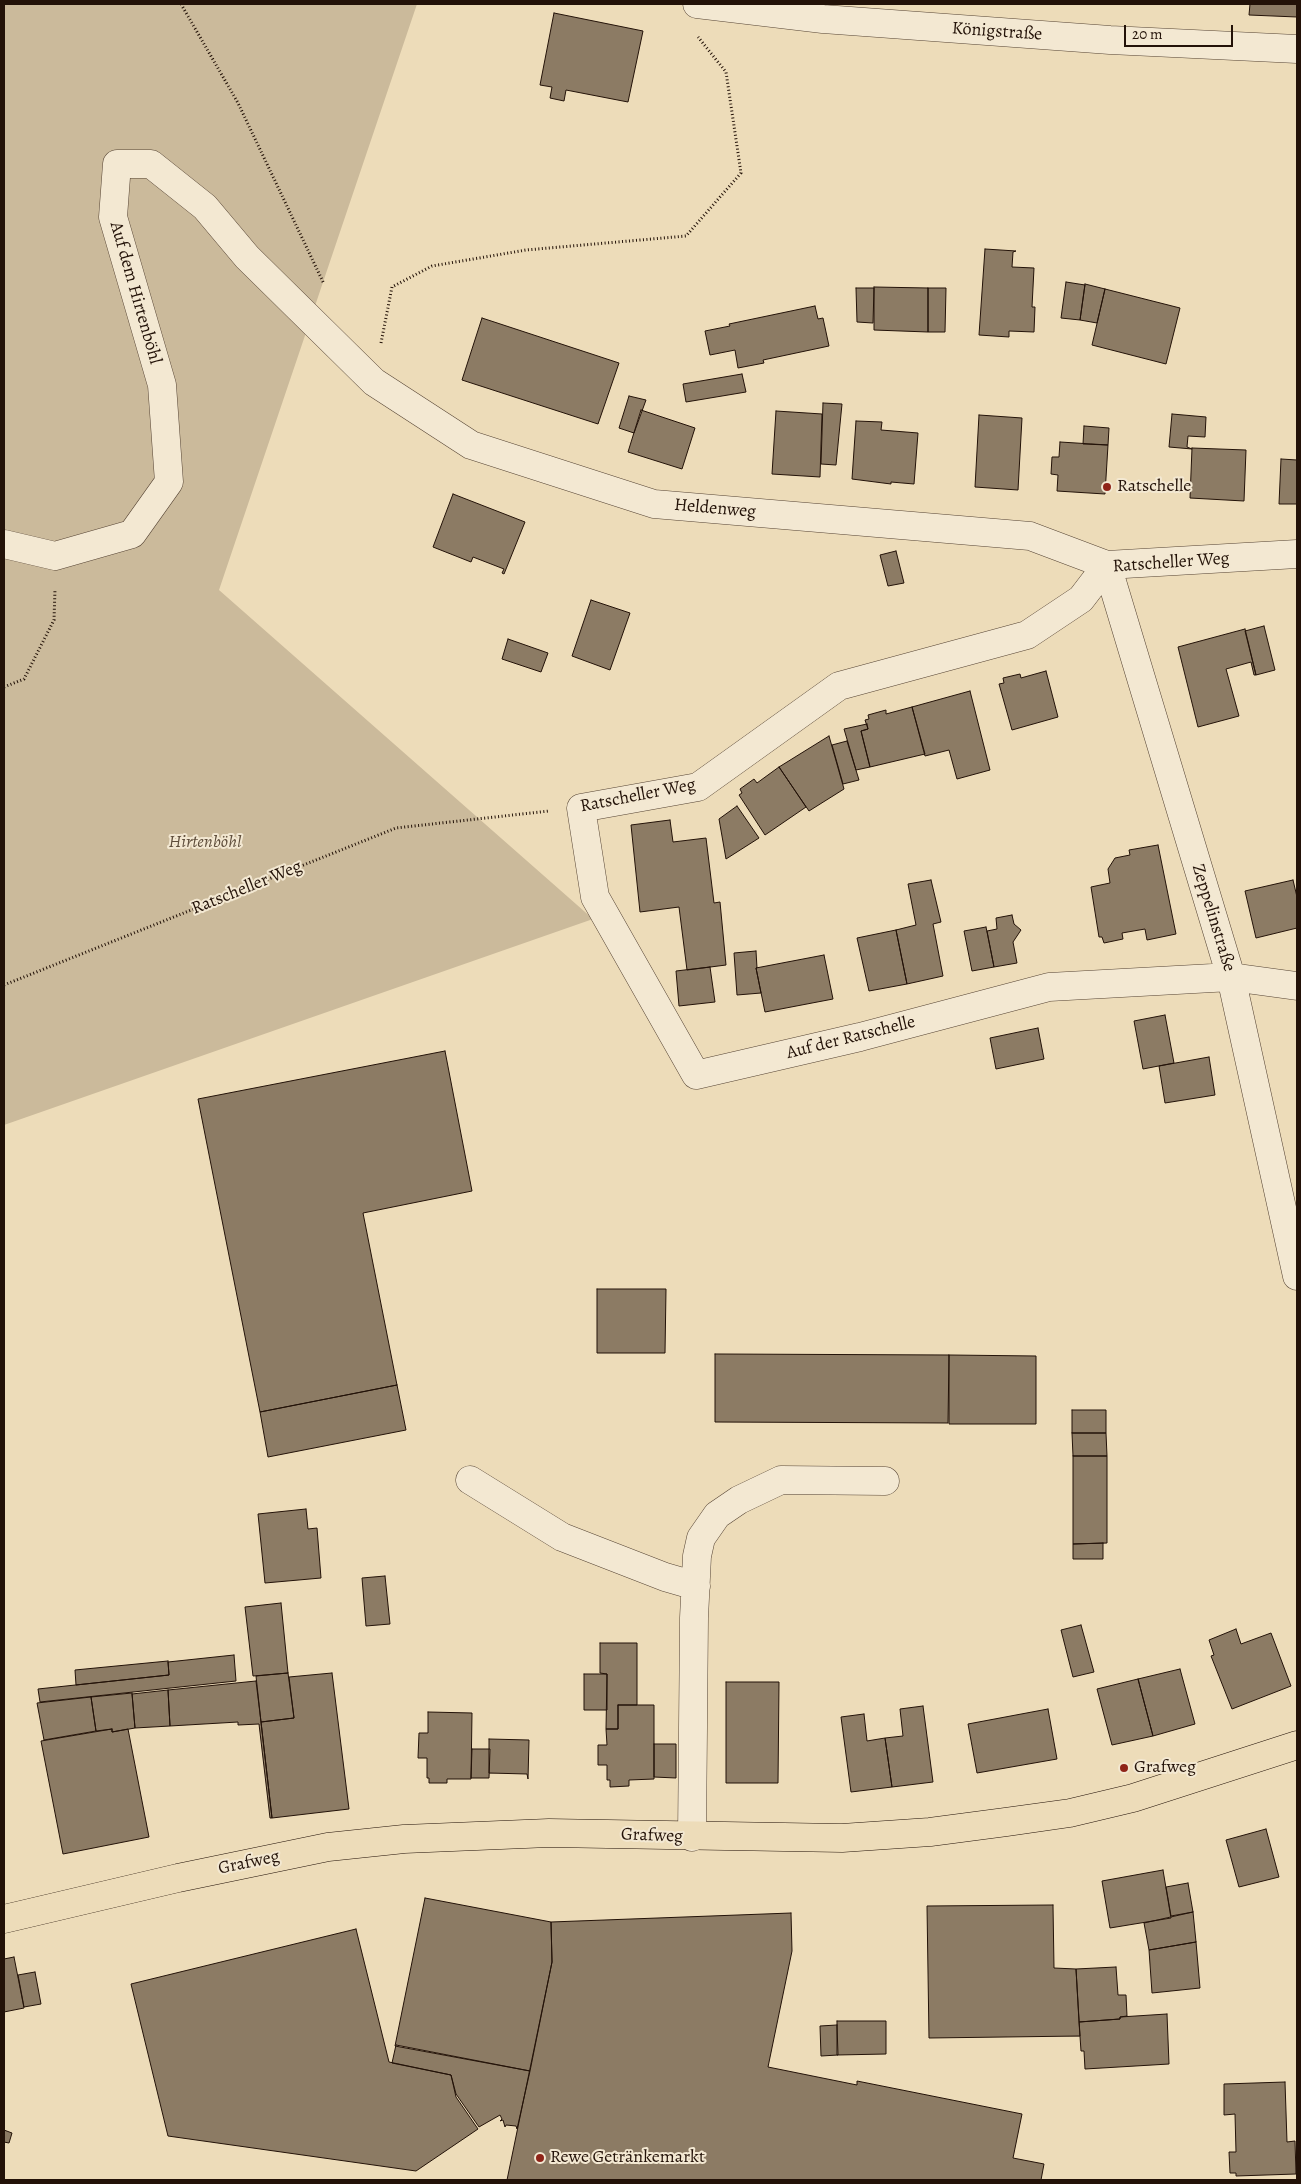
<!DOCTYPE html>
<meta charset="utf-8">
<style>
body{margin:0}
#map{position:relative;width:1301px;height:2184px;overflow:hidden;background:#eddcb9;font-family:Alegreya,serif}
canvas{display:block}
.frame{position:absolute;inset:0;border:5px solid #231208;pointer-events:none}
.scale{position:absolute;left:1124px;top:25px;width:109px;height:22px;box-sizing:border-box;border:2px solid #231208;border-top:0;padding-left:6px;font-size:15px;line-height:18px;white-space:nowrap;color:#231208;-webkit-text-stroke:4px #f3e8d2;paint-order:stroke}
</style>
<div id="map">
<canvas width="1301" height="2184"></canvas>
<div class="frame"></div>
<div class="scale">20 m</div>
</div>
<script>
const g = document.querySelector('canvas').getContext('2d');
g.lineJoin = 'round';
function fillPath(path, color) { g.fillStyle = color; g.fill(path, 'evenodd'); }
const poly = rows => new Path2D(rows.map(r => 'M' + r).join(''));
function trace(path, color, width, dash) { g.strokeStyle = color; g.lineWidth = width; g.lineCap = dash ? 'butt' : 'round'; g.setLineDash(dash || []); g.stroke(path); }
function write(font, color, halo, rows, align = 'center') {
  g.font = font + ' Alegreya,serif'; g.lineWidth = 4; g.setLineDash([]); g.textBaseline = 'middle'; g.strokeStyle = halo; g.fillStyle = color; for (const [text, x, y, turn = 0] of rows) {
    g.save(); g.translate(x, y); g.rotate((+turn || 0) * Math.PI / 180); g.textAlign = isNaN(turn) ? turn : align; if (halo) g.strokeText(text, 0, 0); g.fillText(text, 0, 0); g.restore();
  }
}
const green = poly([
 [4,4,417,4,219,590,593,919,4,1125]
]);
const building = poly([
 [1250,4,1297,4,1297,17,1249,15,1250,4],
 [554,13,643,31,628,102,566,90,564,101,550,98,552,87,540,85,554,13],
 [985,249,1016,251,1013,252,1012,267,1034,268,1032,307,1035,307,1034,332,1009,331,1009,337,979,335,985,249],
 [1066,282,1085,285,1080,320,1061,318,1066,282],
 [1085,284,1105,289,1097,323,1080,320,1085,284],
 [874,287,928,288,928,332,874,330,874,287],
 [856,288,874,288,873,323,857,322,856,288],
 [928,288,946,288,945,332,928,332,928,288],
 [1105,289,1180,308,1166,364,1092,345,1105,289],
 [815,306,818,319,823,318,829,346,763,360,764,363,738,368,735,350,710,355,705,331,730,326,729,324,815,306],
 [482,318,619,363,598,424,462,380,482,318],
 [742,374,746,392,686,402,683,384,742,374],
 [629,396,646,400,634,433,619,428,629,396],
 [823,403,842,404,836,465,821,464,823,403],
 [641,410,695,428,682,469,628,452,641,410],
 [776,411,822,414,820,477,772,474,776,411],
 [1172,414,1206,417,1205,437,1188,436,1187,447,1192,449,1169,447,1172,414],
 [979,415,1022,418,1018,490,975,487,979,415],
 [856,421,882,422,881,430,918,433,914,484,891,482,891,484,852,479,856,421],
 [1084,426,1109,428,1108,445,1083,444,1084,426],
 [1060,442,1108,445,1105,494,1057,491,1058,475,1051,474,1052,457,1059,457,1060,442],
 [1192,448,1246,450,1244,501,1190,498,1192,448],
 [1281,459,1297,460,1297,504,1279,504,1281,459],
 [453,494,525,522,504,574,502,573,504,569,473,557,471,562,433,547,453,494],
 [896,551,904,583,888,586,880,555,896,551],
 [591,600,630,613,610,670,572,656,591,600],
 [1264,626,1275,670,1256,675,1245,631,1264,626],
 [1245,629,1256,675,1254,675,1251,662,1226,669,1239,716,1198,727,1178,647,1245,629],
 [508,639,548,653,541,672,502,659,508,639],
 [1046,671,1058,717,1012,730,999,684,1004,683,1003,678,1020,674,1021,678,1046,671],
 [970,691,990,770,957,779,949,750,925,756,912,707,970,691],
 [912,707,925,754,870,767,861,731,868,729,865,720,869,719,868,715,886,710,886,714,912,707],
 [867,724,868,729,861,731,870,767,856,770,844,729,867,724],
 [829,736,844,789,809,811,779,767,829,736],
 [847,741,859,780,843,784,832,745,847,741],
 [779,767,806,807,765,835,739,795,742,793,740,789,754,779,757,783,779,767],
 [737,806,759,838,726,859,719,819,737,806],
 [670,820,673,842,706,838,714,903,720,902,726,965,687,970,679,907,640,912,631,825,670,820],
 [1158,845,1176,934,1147,940,1145,929,1122,933,1123,939,1104,943,1102,937,1099,937,1091,887,1110,883,1108,869,1115,858,1130,855,1129,850,1158,845],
 [931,880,941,922,933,924,943,976,907,984,896,930,916,925,908,884,931,880],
 [1293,880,1297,897,1297,928,1256,938,1245,891,1293,880],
 [1012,915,1014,924,1021,930,1013,942,1017,963,994,967,987,931,997,929,996,918,1012,915],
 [986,927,994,967,972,971,964,931,986,927],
 [896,930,907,984,869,991,857,938,896,930],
 [756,951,757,968,756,968,761,993,737,995,734,953,756,951],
 [824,955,833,999,765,1012,756,968,824,955],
 [710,967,715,1002,679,1006,676,971,710,967],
 [1165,1015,1174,1063,1143,1069,1134,1021,1165,1015],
 [1038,1028,1044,1059,996,1069,990,1038,1038,1028],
 [445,1051,472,1191,363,1213,397,1385,260,1412,198,1099,445,1051],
 [1209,1057,1215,1095,1165,1103,1159,1066,1209,1057],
 [597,1289,666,1289,665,1353,597,1353,597,1289],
 [715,1354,949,1355,948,1423,715,1422,715,1354],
 [949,1355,1036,1356,1036,1424,949,1424,949,1355],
 [397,1385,406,1430,268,1457,260,1412,397,1385],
 [1072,1410,1106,1410,1106,1433,1072,1433,1072,1410],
 [1072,1433,1106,1433,1107,1456,1073,1456,1072,1433],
 [1073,1456,1107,1456,1107,1543,1073,1544,1073,1456],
 [306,1509,308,1529,317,1528,321,1578,265,1583,258,1514,306,1509],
 [1103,1543,1103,1559,1073,1559,1073,1544,1103,1543],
 [385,1576,390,1624,366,1626,362,1578,385,1576],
 [281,1603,288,1673,253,1676,245,1607,281,1603],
 [1081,1625,1094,1672,1073,1677,1061,1630,1081,1625],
 [1236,1629,1241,1644,1271,1633,1291,1686,1232,1709,1211,1656,1214,1655,1209,1640,1236,1629],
 [600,1643,637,1643,637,1705,618,1705,618,1729,606,1729,607,1674,600,1673,600,1643],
 [234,1655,236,1681,40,1702,38,1689,169,1675,168,1662,234,1655],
 [168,1661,169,1675,76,1685,75,1670,168,1661],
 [1180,1669,1195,1724,1153,1736,1138,1679,1180,1669],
 [288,1673,294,1718,261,1722,256,1676,288,1673],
 [332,1673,349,1809,272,1818,261,1722,294,1718,289,1677,332,1673],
 [584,1674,607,1674,607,1710,584,1710,584,1674],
 [1138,1679,1153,1736,1112,1745,1097,1689,1138,1679],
 [256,1681,261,1722,272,1818,270,1818,259,1724,238,1725,238,1722,170,1726,168,1690,256,1681],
 [726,1682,779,1682,778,1783,726,1783,726,1682],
 [168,1690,170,1726,135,1728,132,1694,168,1690],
 [132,1693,135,1728,112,1732,112,1729,96,1731,91,1697,132,1693],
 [91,1697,96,1731,44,1740,37,1703,91,1697],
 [618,1705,654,1705,654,1779,629,1780,629,1786,610,1787,610,1780,607,1780,607,1765,598,1765,598,1745,607,1745,606,1729,618,1729,618,1705],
 [923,1706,933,1782,892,1787,885,1738,903,1736,900,1709,923,1706],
 [1048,1709,1057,1759,977,1773,968,1724,1048,1709],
 [428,1712,472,1713,471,1779,447,1779,447,1783,429,1783,429,1778,427,1778,427,1758,418,1758,419,1733,428,1733,428,1712],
 [864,1714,867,1741,885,1738,892,1787,851,1792,841,1717,864,1714],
 [112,1729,112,1732,128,1729,149,1837,63,1854,41,1741,112,1729],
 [489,1739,529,1740,528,1779,527,1774,489,1773,489,1739],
 [654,1744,676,1744,676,1778,654,1777,654,1744],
 [472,1749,490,1749,489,1778,471,1778,472,1749],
 [1266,1829,1279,1877,1239,1887,1226,1840,1266,1829],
 [1163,1870,1171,1918,1110,1928,1102,1881,1163,1870],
 [1188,1883,1193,1912,1171,1916,1166,1887,1188,1883],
 [425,1898,551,1922,552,1962,530,2071,395,2046,425,1898],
 [1053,1905,1054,1968,1076,1969,1080,2036,929,2038,927,1906,1053,1905],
 [1193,1912,1196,1942,1149,1950,1144,1923,1193,1912],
 [791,1913,792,1951,768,2067,857,2085,857,2081,1022,2114,1013,2158,1044,2164,1041,2180,507,2180,552,1962,551,1922,791,1913],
 [356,1929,389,2062,451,2075,456,2097,478,2129,416,2171,168,2136,131,1984,356,1929],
 [1196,1942,1200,1988,1152,1993,1149,1950,1196,1942],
 [14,1957,24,2008,4,2012,4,1959,14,1957],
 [1116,1967,1118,1995,1126,1995,1127,2016,1120,2017,1120,2019,1079,2022,1076,1969,1116,1967],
 [35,1972,41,2004,24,2007,18,1975,35,1972],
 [1167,2014,1169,2064,1085,2069,1084,2051,1081,2051,1079,2022,1120,2019,1120,2017,1167,2014],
 [837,2021,886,2021,886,2054,837,2055,837,2021],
 [837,2025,838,2055,821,2056,820,2026,837,2025],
 [396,2045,530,2071,517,2129,516,2126,506,2125,505,2127,503,2120,500,2121,502,2119,500,2115,479,2127,456,2094,451,2075,392,2063,396,2045],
 [1285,2082,1287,2142,1295,2141,1296,2174,1236,2176,1236,2173,1230,2173,1229,2152,1236,2152,1235,2114,1224,2115,1224,2084,1285,2082],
 [4,2130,12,2133,9,2143,4,2142,4,2130]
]);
const path = poly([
 [181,4,238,103,324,284],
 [381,343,392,287,432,266,526,250,686,236,741,173,726,72,698,37],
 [4,687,24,679,54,620,55,589],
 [4,985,396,828,549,811]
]);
const minor = poly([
 [697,4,823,19,1110,40,1297,49],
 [4,544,55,556,132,534,169,482,162,385,113,217,117,164,151,164,205,207,247,257,374,382,471,445,654,504,1030,536,1107,565,1297,554],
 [1107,565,1081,599,1027,635,839,686,698,787,581,808,595,897,696,1075,860,1037,1049,987,1231,977,1297,986],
 [1107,565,1231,977,1297,1276],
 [470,1480,562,1537,665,1577,696,1586],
 [692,1837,694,1618,697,1556,701,1538,717,1515,739,1500,781,1480,885,1481]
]);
const major = poly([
 [4,1919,178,1878,328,1847,404,1839,549,1833,842,1838,930,1832,1006,1822,1070,1813,1133,1798,1297,1745]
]);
const markers = [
 [1107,487,5,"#8f2418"],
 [1124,1768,5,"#8f2418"],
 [540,2158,5,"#8f2418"]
];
const streetNames = [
 ["Königstraße",997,32,4],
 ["Auf dem Hirtenböhl",135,293,74],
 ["Heldenweg",715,509,5],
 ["Ratscheller Weg",1171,563,-4],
 ["Ratscheller Weg",638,796,-11],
 ["Ratscheller Weg",247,888,-22],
 ["Zeppelinstraße",1213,918,73],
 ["Auf der Ratschelle",851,1038,-14],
 ["Grafweg",652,1836,2],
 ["Grafweg",249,1863,-12]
];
const poiNames = [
 ["Ratschelle",1117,487],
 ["Grafweg",1134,1768],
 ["Rewe Getränkemarkt",550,2158]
];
const parkNames = [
 ["Hirtenböhl",205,843]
];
fillPath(green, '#cbba9b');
fillPath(building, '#8c7b64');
trace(building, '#231208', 1);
trace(minor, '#564434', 29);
trace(major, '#231208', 29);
trace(path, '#231208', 3, [1, 2.5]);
trace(minor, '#f3e8d2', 28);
trace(major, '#eddcb9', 28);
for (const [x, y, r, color] of markers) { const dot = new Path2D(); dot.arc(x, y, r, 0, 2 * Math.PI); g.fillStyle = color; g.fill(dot); trace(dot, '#f3e8d2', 2); }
write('18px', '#231208', '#f3e8d2', streetNames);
write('18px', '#231208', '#f3e8d2', poiNames, 'left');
write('italic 18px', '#5e4d3b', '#f3e8d2', parkNames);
</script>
